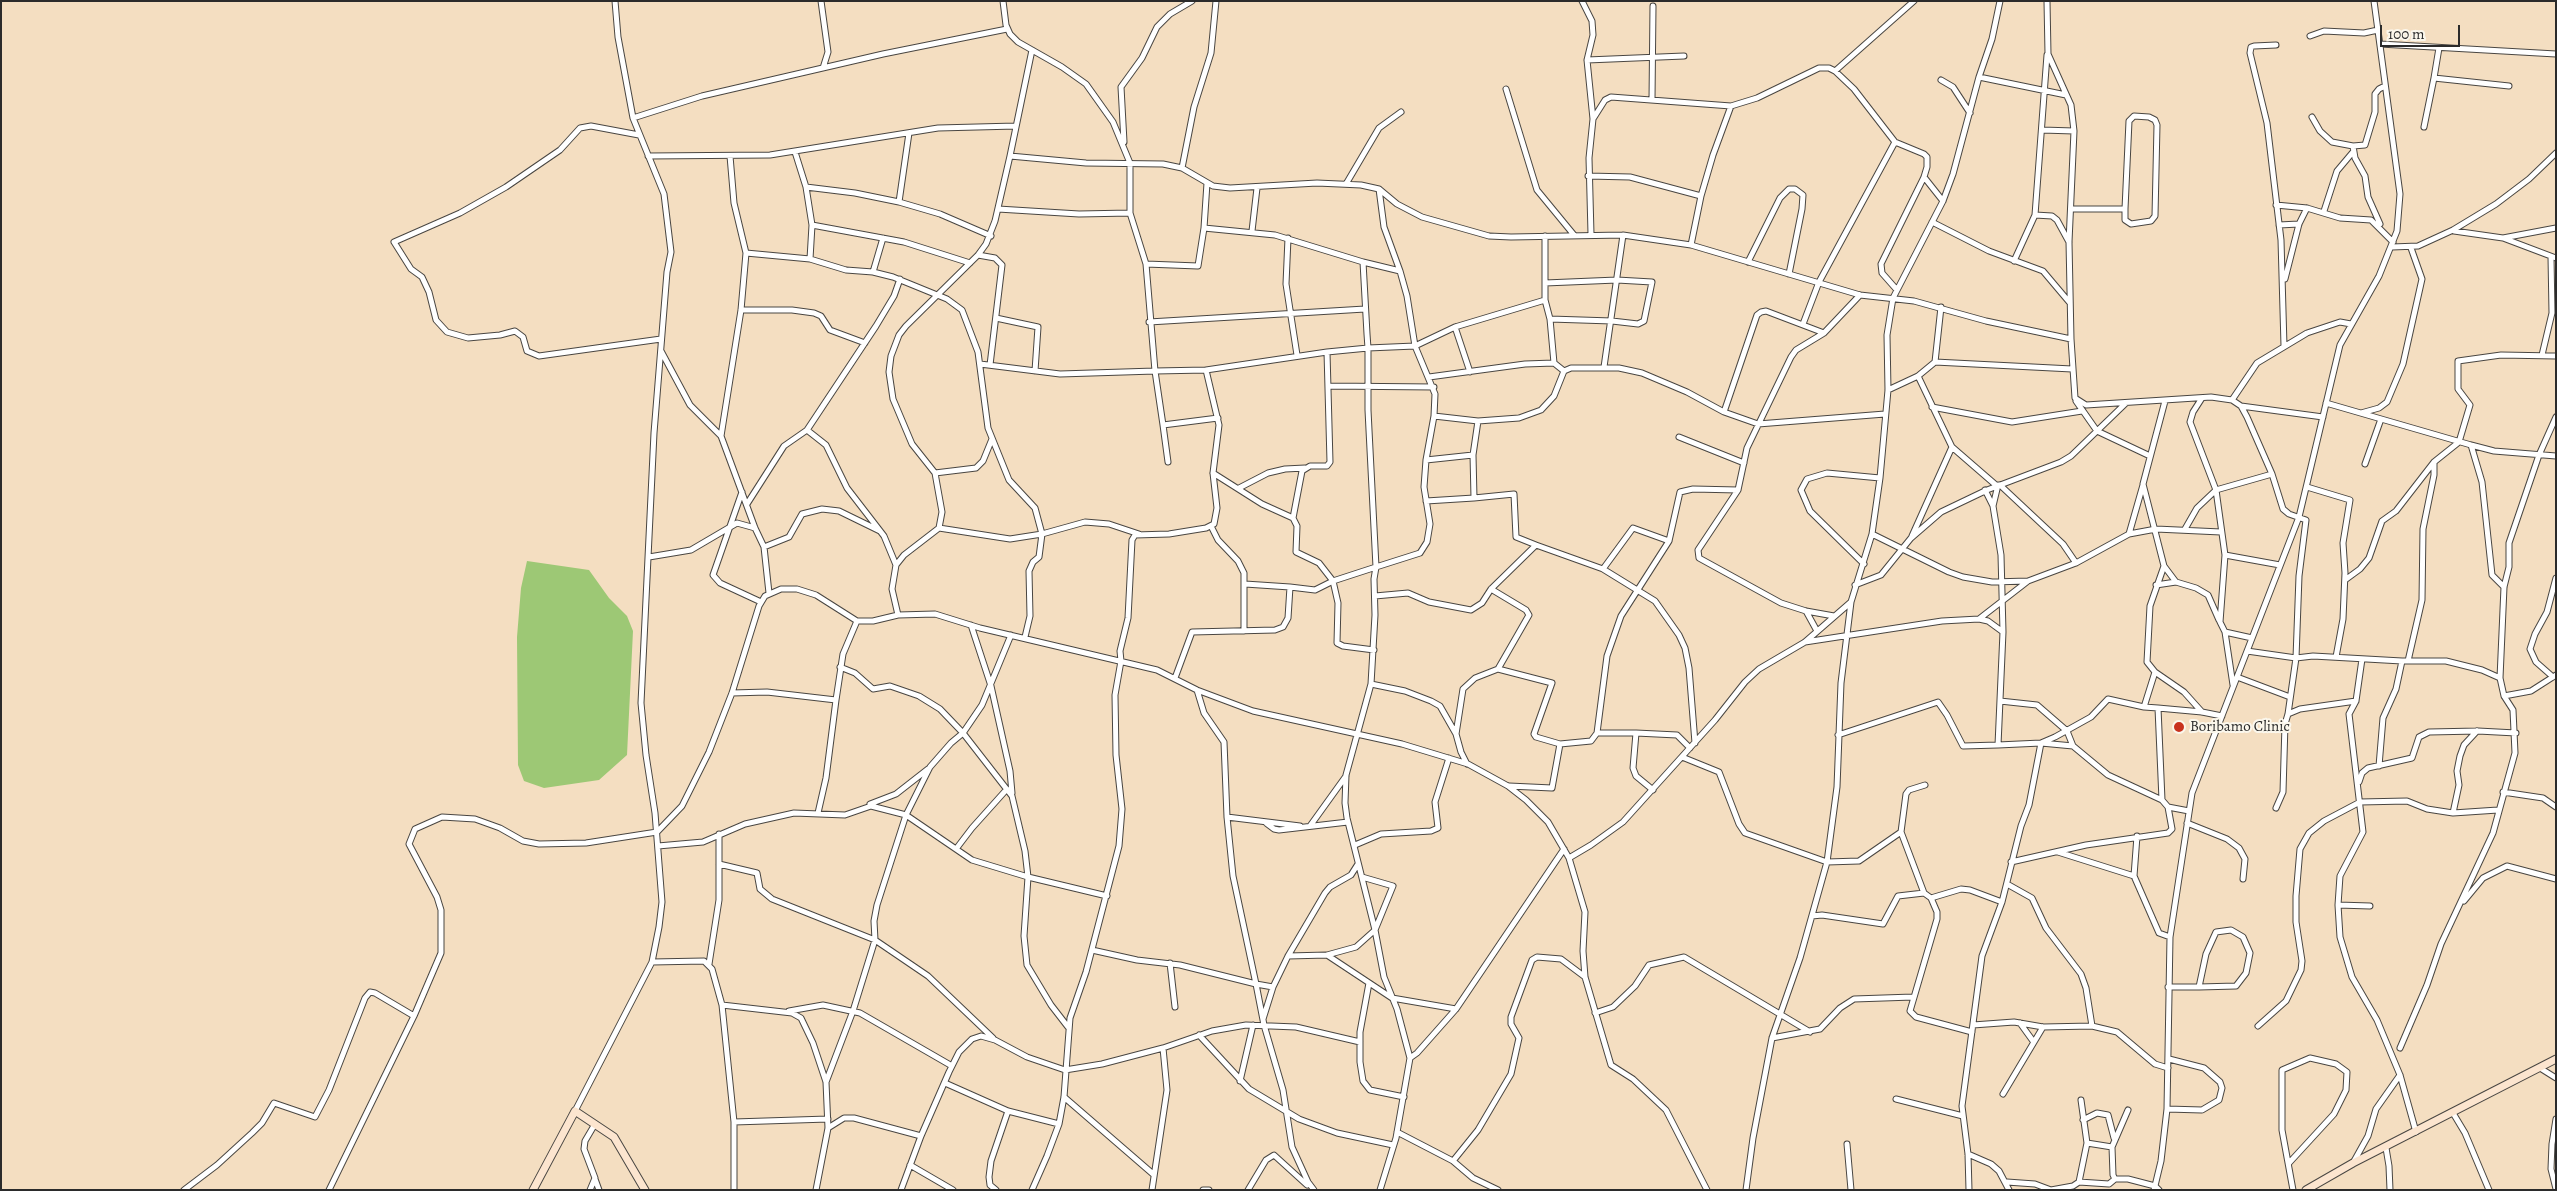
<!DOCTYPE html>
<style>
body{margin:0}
#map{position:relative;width:2557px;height:1191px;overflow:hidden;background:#f4dec1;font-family:Alegreya,serif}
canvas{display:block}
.frame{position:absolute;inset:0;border:2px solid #2b2b2b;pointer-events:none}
.scale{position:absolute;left:2380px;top:25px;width:80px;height:22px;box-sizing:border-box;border:2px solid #2b2b2b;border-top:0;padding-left:6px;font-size:15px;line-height:18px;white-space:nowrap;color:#2b2b2b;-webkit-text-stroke:4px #fbf7ec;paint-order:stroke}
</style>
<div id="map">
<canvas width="2557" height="1191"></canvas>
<div class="frame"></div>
<div class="scale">100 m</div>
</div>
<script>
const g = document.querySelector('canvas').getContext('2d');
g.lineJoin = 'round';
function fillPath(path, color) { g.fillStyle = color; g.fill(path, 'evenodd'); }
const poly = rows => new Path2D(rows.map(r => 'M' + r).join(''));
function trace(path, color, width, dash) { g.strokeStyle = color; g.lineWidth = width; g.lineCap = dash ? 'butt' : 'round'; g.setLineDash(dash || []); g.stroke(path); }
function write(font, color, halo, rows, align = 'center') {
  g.font = font + ' Alegreya,serif'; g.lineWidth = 4; g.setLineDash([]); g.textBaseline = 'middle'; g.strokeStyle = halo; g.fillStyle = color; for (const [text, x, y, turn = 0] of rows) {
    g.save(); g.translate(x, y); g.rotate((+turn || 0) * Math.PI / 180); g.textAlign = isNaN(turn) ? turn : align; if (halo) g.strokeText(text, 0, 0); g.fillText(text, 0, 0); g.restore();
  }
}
const green = poly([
 [527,561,589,570,609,598,627,616,633,631,627,755,599,780,544,788,524,781,518,765,517,637,521,588]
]);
const street = poly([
 [821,1,828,52,823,68],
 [1003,1,1006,25,1010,34,1018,42,1062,67,1086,84,1113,122,1130,163,1130,213,1146,264,1155,371,1206,370,1219,425,1213,473,1217,508,1214,524,1206,528,1169,534,1135,535,1132,540,1128,618,1120,651,1121,661,1115,695,1116,755,1122,809,1119,846,1086,972,1070,1018,1064,1097,1059,1124,1047,1156,1032,1190],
 [1582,1,1592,21,1593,35,1587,60],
 [2047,1,2048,54,2071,105,2074,131,2069,242,2071,339],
 [2310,36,2324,31,2364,33,2378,30],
 [2380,44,2556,54],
 [2276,45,2254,46,2251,47,2250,53,2267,123,2281,240,2284,346],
 [2439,48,2434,78,2509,86],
 [2047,55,2035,215,2052,216,2057,220,2069,242],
 [1835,71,1854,89,1895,142,1924,154,1927,157,1927,167,1924,177,1881,264,1882,273,1897,290],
 [1979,77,2066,95],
 [1941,80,1953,87,1970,113],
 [1506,89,1537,190,1574,235],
 [1652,100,1653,6],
 [2312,117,2320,131,2332,142,2353,146,2365,145,2375,112,2375,94,2379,89,2385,86],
 [633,118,702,96,883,54,1007,29],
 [1593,119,1587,60,1684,56],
 [2424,127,2434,78],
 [2042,130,2074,131],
 [639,135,591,126,580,128,560,150,506,187,460,213,394,242,411,269,422,277,429,292,436,320,447,332,468,338,500,335,515,331,523,337,527,351,539,356,661,339],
 [1124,142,1121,87,1142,58,1157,27,1170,14,1192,1],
 [2353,146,2355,158,2365,176,2368,197,2380,224],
 [795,152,806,187,855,193,899,202,940,214,991,236],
 [648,156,770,155,938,128,1016,126],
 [730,156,734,203,746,253,810,259,812,225,806,187],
 [1010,156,1032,50],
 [1182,168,1194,107,1211,53,1216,1],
 [1588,176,1630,177,1701,196],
 [1924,177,1943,201],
 [1346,184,1379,128,1401,112],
 [1379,189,1384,227,1400,271,1363,262,1367,334,1368,348,1368,410,1369,430,1376,567,1333,581,1319,563,1296,552,1297,526,1293,518,1302,471,1310,466,1327,466,1330,462,1327,352,1368,348,1415,346,1455,327],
 [899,202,909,133],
 [2276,205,2307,208,2340,218,2371,220,2393,242],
 [998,209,1079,214,1130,213],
 [2071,209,2125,209,2129,121,2134,116,2149,117,2155,120,2157,125,2155,216,2151,221,2131,224,2125,220,2125,209],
 [2324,211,2337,171,2353,152],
 [1932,222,1989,251,2043,271,2070,303],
 [812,225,904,242,970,263],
 [2279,225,2299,224],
 [1204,228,1207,183],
 [1252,231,1257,188],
 [2454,231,2503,238,2556,258],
 [1591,234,1589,158,1593,119,1605,100,1611,97,1731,106,1757,98,1819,68,1829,68,1835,71,1914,1],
 [1545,236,1545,300,1550,319,1554,363],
 [1288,238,1286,284,1297,355],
 [2503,238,2556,228],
 [1691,245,1701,196,1713,155,1731,106],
 [2392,247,2418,246,2453,230,2496,204,2529,179,2556,153],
 [978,255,995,258,1002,265,990,365],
 [810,259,846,270,873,272,893,277,947,299,962,310,978,352,988,428,1009,480,1035,508,1042,534,1085,522,1109,524,1139,534],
 [2014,261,2035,215],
 [1748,262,1780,198,1789,189,1795,189,1803,195,1802,209,1789,274],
 [1146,264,1198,266,1204,228,1275,235,1363,262],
 [1400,271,1407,296,1415,346,1435,394,1434,416,1426,460],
 [873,272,883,238],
 [2285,279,2299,224,2307,208],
 [1545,283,1617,280,1652,282,1644,321,1638,324,1612,321,1550,319],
 [1941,307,1935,362,1918,376,1952,447,1997,486],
 [741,310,792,310,814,313,821,316,830,330,865,343],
 [996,318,1038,327,1035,371],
 [1149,322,1365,309],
 [1803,324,1819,282,1895,142],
 [661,351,690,405,721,436,741,310,746,253],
 [2542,355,2552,313,2551,257],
 [1935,362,2072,369],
 [980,364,1060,374,1155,371,1163,425,1218,418],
 [1604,367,1623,235],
 [1206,370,1327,352],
 [1470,372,1455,327,1545,300],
 [1429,377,1525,364,1554,363,1564,371],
 [1329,386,1434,387],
 [1888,390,1918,376],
 [2202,398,2193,412,2190,422,2216,490,2225,555,2220,622,2225,632,2233,685],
 [2232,400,2257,363,2307,333,2340,322,2351,324],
 [2076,401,2097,431,2150,456],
 [2165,401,2143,484,2164,566,2176,582,2196,588,2208,595,2219,620],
 [2326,403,2471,445,2494,451,2556,456],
 [2241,406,2323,417],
 [1932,407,2012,422,2082,411],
 [1724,412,1757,315,1761,312,1766,311,1824,333],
 [2361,413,2379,408,2387,402,2403,364,2422,279,2411,248],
 [1434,416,1478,421],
 [1163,425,1168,462],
 [807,430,876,326,894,296,900,279],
 [721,436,755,528,764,547,769,593],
 [1679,437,1744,463],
 [2471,445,2482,482,2492,575,2504,587],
 [1473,455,1474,498,1514,494,1516,537,1536,545],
 [2365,464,2381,419],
 [935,473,976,468,983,461,992,439],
 [1213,473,1262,504,1293,518],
 [2000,485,2063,544,2076,563],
 [2307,487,2350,500,2343,543,2345,573,2343,619,2336,657],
 [1239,488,1268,473,1285,469,1305,468],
 [1738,490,1698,550,1699,558,1781,603,1806,611,1834,616],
 [1985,490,1993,506,2001,555,2003,632],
 [742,492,713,575,720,583,761,602],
 [1426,501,1474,498],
 [747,504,784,446,807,430,826,445,847,488,884,536,896,565],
 [1993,506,1998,485],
 [1211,526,1218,540,1238,561,1244,573,1244,631],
 [939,528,1010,539,1042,534,1039,557,1033,562,1029,571,1030,616,1025,637],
 [2185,529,2197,508,2216,490,2272,474],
 [1872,534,1949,572,1963,577,1992,582,2028,581],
 [2129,534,2143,485],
 [1912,536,1952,447],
 [764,547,789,537,802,514,822,509,839,511,880,531],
 [2225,555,2280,565],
 [649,557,691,550,737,523,755,528],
 [1864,564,1810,511,1801,490,1807,479,1827,473,1880,478],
 [2164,566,2150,606,2147,662,2155,672,2144,707,2158,708,2162,800,2168,807,2189,811],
 [1603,569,1655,601,1679,635,1685,648,1689,668,1695,743],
 [2345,580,2360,569,2369,558,2382,521,2396,511,2434,462,2459,442,2470,405,2458,389,2458,361,2501,355,2556,356],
 [1245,584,1290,587],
 [1855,585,1881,575,1911,538,1941,512,1987,490,2061,462,2071,456,2126,403],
 [2156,585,2176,582],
 [1491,589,1526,610,1529,615,1498,669,1552,683,1534,734,1536,737,1560,744,1552,788,1509,786],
 [1375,596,1408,593,1429,602,1471,610,1482,603,1491,589,1536,545,1603,569,1633,528,1669,541,1680,492,1693,489,1738,490,1747,448,1791,357,1796,350,1824,333,1860,295],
 [1806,611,1817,631],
 [898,615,935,614,980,628,1157,670,1197,690,1253,711,1402,744,1468,764,1508,786,1526,800,1548,822,1569,858,1585,912,1583,951,1585,977,1611,1065,1633,1079,1666,1110,1707,1190],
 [1979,619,1988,621,2003,632,1998,745,2041,743,2055,737,2091,717,2108,699,2144,707],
 [971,625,991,686,1010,771,1012,793],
 [2225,632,2252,638],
 [1805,642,1942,621,1979,619,2028,581,2076,563,2129,534,2156,529,2221,532],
 [2247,651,2296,658,2313,656,2402,661,2446,661,2482,670,2500,678],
 [2362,659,2356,701,2349,714,2363,832,2340,876,2338,905,2340,937,2352,977,2377,1020,2400,1075,2416,1132],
 [2408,661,2422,600,2423,529,2434,475,2434,462],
 [840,667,855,673,873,689,890,686,919,696,940,709,963,733,1012,796,1025,851,1028,877,1107,896],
 [2155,672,2184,692,2202,712],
 [2237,677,2290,697],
 [2553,677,2536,662,2530,649,2535,634,2547,612,2556,578],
 [1175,678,1192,632,1275,630,1283,627,1288,618,1290,587,1315,590,1333,581,1338,603,1337,643,1343,646,1374,650],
 [1371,684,1405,691,1431,701,1440,706,1456,734],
 [1197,690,1204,713,1224,742,1227,817,1233,876,1256,984,1273,987],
 [732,693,767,692,836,700,843,654,857,621],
 [2504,696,2531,691,2556,675],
 [2000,701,2037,705,2067,731,2073,746,2108,775,2162,800],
 [2158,708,2202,712,2222,716],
 [2288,714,2300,709,2356,701],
 [1636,733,1597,733,1607,656,1621,616,1669,541],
 [1838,735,1938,702,1947,715,1963,746,1998,745],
 [1560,744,1591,741,1597,733],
 [1682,757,1719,772,1739,824,1745,833,1827,862,1859,861,1901,832],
 [1467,764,1461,752,1456,734,1463,689,1475,678,1498,669],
 [2379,766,2383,718,2396,689,2402,661],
 [2359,782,2362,773,2368,768,2412,758,2419,737,2429,732,2478,731,2516,733],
 [1925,785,1909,790,1906,794,1901,832,1924,893,1931,898,1937,912,1937,919,1910,1011,1916,1017,1972,1032],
 [1653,790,1636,776,1633,768,1636,733,1677,735,1690,748],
 [2503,792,2543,798,2556,807],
 [870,804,896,794,928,769],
 [818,813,826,778,836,700],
 [2453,813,2459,785,2457,771,2460,756,2464,745,2477,731],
 [1227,817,1300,826],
 [1266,823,1274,829,1279,830,1348,822],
 [2187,823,2227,839,2239,848,2245,859,2243,879],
 [1310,826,1346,776],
 [2137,836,2134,876,2159,933,2170,937],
 [1355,845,1381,834,1431,831,1438,828,1435,802,1449,758],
 [658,846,703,842,745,824,794,813,845,815,871,806,906,815,930,767,951,743,963,733,982,705,1011,635],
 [956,849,972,828,1007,789],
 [2058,852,2134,876],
 [1569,858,1591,845,1623,822,1715,720,1745,682,1759,669,1805,642,1851,602,1872,534,1880,478,1888,390,1887,335,1893,298,1943,201,1953,174,1979,77,1992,39,2000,1],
 [2011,862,2086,845,2168,833,2172,829,2168,807],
 [719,864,757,873,760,889,772,899,875,940,928,976,993,1038],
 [2007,884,2032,898,2046,928,2081,974,2086,988,2092,1026,2117,1032,2155,1064,2168,1068],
 [1931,898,1961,889,1970,890,2002,902],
 [2464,901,2483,878,2507,866,2556,879],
 [2338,905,2370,906],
 [1812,916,1822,915,1883,924,1898,896,1924,893],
 [1092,950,1137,960,1180,965,1256,984,1264,1025,1283,1090,1292,1147,1308,1182,1314,1190],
 [1327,955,1356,947,1375,930,1393,886,1362,877],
 [1288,956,1327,955,1392,998,1456,1009],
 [652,962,704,961,712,969,722,1005,792,1013,801,1018,813,1043,826,1082,828,1128,816,1190],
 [1170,963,1175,1007],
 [709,964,719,900,719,834],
 [1369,983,1360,1032,1360,1062,1363,1081,1370,1090,1404,1097],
 [2168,987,2199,987,2236,986,2246,973,2250,953,2243,937,2231,930,2216,932,2206,954,2199,987],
 [722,1005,734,1122,828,1119],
 [789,1011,823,1005,860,1013,952,1066],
 [1595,1013,1613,1007,1635,986,1649,965,1684,957,1810,1032],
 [1263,1019,1273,987,1288,956,1325,893,1330,887,1351,875,1358,864],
 [2020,1023,2033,1041],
 [1973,1025,2014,1022,2043,1027,2092,1026],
 [2258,1026,2286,1001,2301,970,2302,961,2296,922,2296,896,2300,849,2309,833,2324,821,2360,802,2407,801,2427,809,2453,813,2498,810],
 [1199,1035,1249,1089,1299,1119,1337,1133,1393,1145],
 [1772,1038,1820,1029,1840,1008,1854,999,1913,997],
 [2400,1048,2427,985,2441,944,2493,833,2515,753,2513,710,2504,696,2500,678,2504,587,2509,567,2509,543,2539,455,2556,417],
 [1410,1058,1417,1053,1456,1009,1564,849],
 [2540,1068,2556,1078],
 [1240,1081,1253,1025],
 [826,1082,853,1011,875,940,874,921,877,905,906,815,972,860,1028,877,1024,936,1027,965,1051,1005,1068,1027],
 [945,1083,1008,1111,1059,1124],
 [2003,1094,2043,1027],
 [1064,1097,1153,1174],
 [1896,1099,1963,1116],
 [2167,1109,2202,1110,2219,1100,2222,1088,2220,1082,2204,1068,2169,1059],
 [2128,1110,2112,1147,2113,1175,2115,1179,2128,1179,2155,1186,2159,1190],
 [575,1111,652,962,659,927,662,902,655,813,646,755,641,703,654,433,667,272,671,252,664,194,633,118,618,37,615,1],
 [2453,1113,2465,1133,2489,1190],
 [2556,1119,2552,1144,2551,1169,2556,1189],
 [2083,1120,2097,1113,2108,1115,2114,1138],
 [828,1128,844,1118,854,1118,921,1136],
 [1397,1132,1453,1161,1473,1178,1498,1190],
 [2087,1143,2112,1147],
 [1847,1144,1851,1190],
 [2386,1148,2389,1166,2390,1190],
 [1968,1154,1991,1164,1999,1171,2009,1190],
 [1453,1161,1478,1130,1511,1074,1519,1038,1511,1024,1511,1017,1532,960,1537,957,1561,959,1585,977],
 [2289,1163,2334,1114,2346,1090,2347,1072,2336,1064,2310,1058,2282,1070,2282,1130,2293,1190],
 [2353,1163,2368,1136,2376,1109,2400,1075],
 [910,1165,953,1190],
 [595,1179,599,1190],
 [2007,1182,2035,1184,2051,1190],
 [2079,1182,2087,1143,2081,1100],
 [184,1190,217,1165,252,1133,262,1123,274,1103,315,1117,329,1090,365,998,370,992,375,993,414,1016],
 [329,1190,414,1016,441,953,441,910,437,897,409,844,415,829,442,817,475,819,500,828,523,841,539,844,586,843,657,832,682,806,709,752,732,693,759,606,765,596,781,589,797,589,816,595,857,621,873,621,898,615,892,589,896,565,904,555,939,528,942,512,935,473,912,444,893,399,889,372,891,356,899,335,906,326,978,255,986,244,995,221,1010,156,1086,163,1163,164,1182,168,1213,186,1230,188,1317,183,1361,185,1379,189,1397,204,1422,217,1489,236,1511,237,1623,235,1691,245,1860,295,1914,301,1986,321,2071,339,2075,398,2086,405,2211,397,2232,400,2241,406,2247,417,2272,474,2283,509,2289,514,2306,520,2299,576,2296,658,2288,714,2285,724,2283,792,2276,808],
 [590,1190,595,1178,584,1149,585,1141,595,1124],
 [734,1190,734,1122],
 [901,1190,921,1136,949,1072,959,1052,972,1039,981,1036,995,1040,1027,1057,1065,1070,1102,1064,1163,1048],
 [996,1190,990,1185,989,1177,991,1161,1008,1111],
 [1152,1190,1167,1090,1163,1048,1212,1031,1246,1025,1296,1027,1360,1042],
 [1203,1190,1209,1190],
 [1248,1190,1266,1160,1274,1155,1307,1185],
 [1380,1190,1396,1138,1410,1058,1397,1009,1384,977,1375,930,1347,818,1345,803,1346,775,1371,684,1375,615,1374,579,1376,567,1420,553,1427,542,1430,524,1424,487,1426,460,1473,455,1478,421,1519,418,1541,410,1554,396,1564,371,1571,368,1619,368,1642,373,1687,392,1724,412,1758,424,1885,414],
 [1746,1190,1753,1138,1772,1038,1800,958,1827,862,1837,787,1841,683,1851,602],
 [1969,1190,1968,1154,1962,1106,1982,956,2002,902,2021,826,2029,805,2041,743,2073,746],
 [2051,1190,2073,1186,2079,1182,2109,1184,2115,1179],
 [2154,1190,2161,1161,2167,1109,2170,937,2192,793,2299,517,2340,345,2379,276,2397,231,2400,194,2374,1]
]);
const secondary = poly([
 [533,1190,575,1111,614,1137,645,1190],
 [2306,1190,2353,1163,2556,1059]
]);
const markers = [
 [2179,727,6,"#c8321e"]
];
const poiNames = [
 ["Boribamo Clinic",2190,727]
];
fillPath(green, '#9dc875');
trace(street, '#494642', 7);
trace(secondary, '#494642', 9);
trace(street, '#fff', 5);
trace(secondary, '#fce5cf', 7);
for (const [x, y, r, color] of markers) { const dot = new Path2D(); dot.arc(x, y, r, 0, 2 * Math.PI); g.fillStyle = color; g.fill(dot); trace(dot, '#fbf7ec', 2); }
write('15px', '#2b2b2b', '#fbf7ec', poiNames, 'left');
</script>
